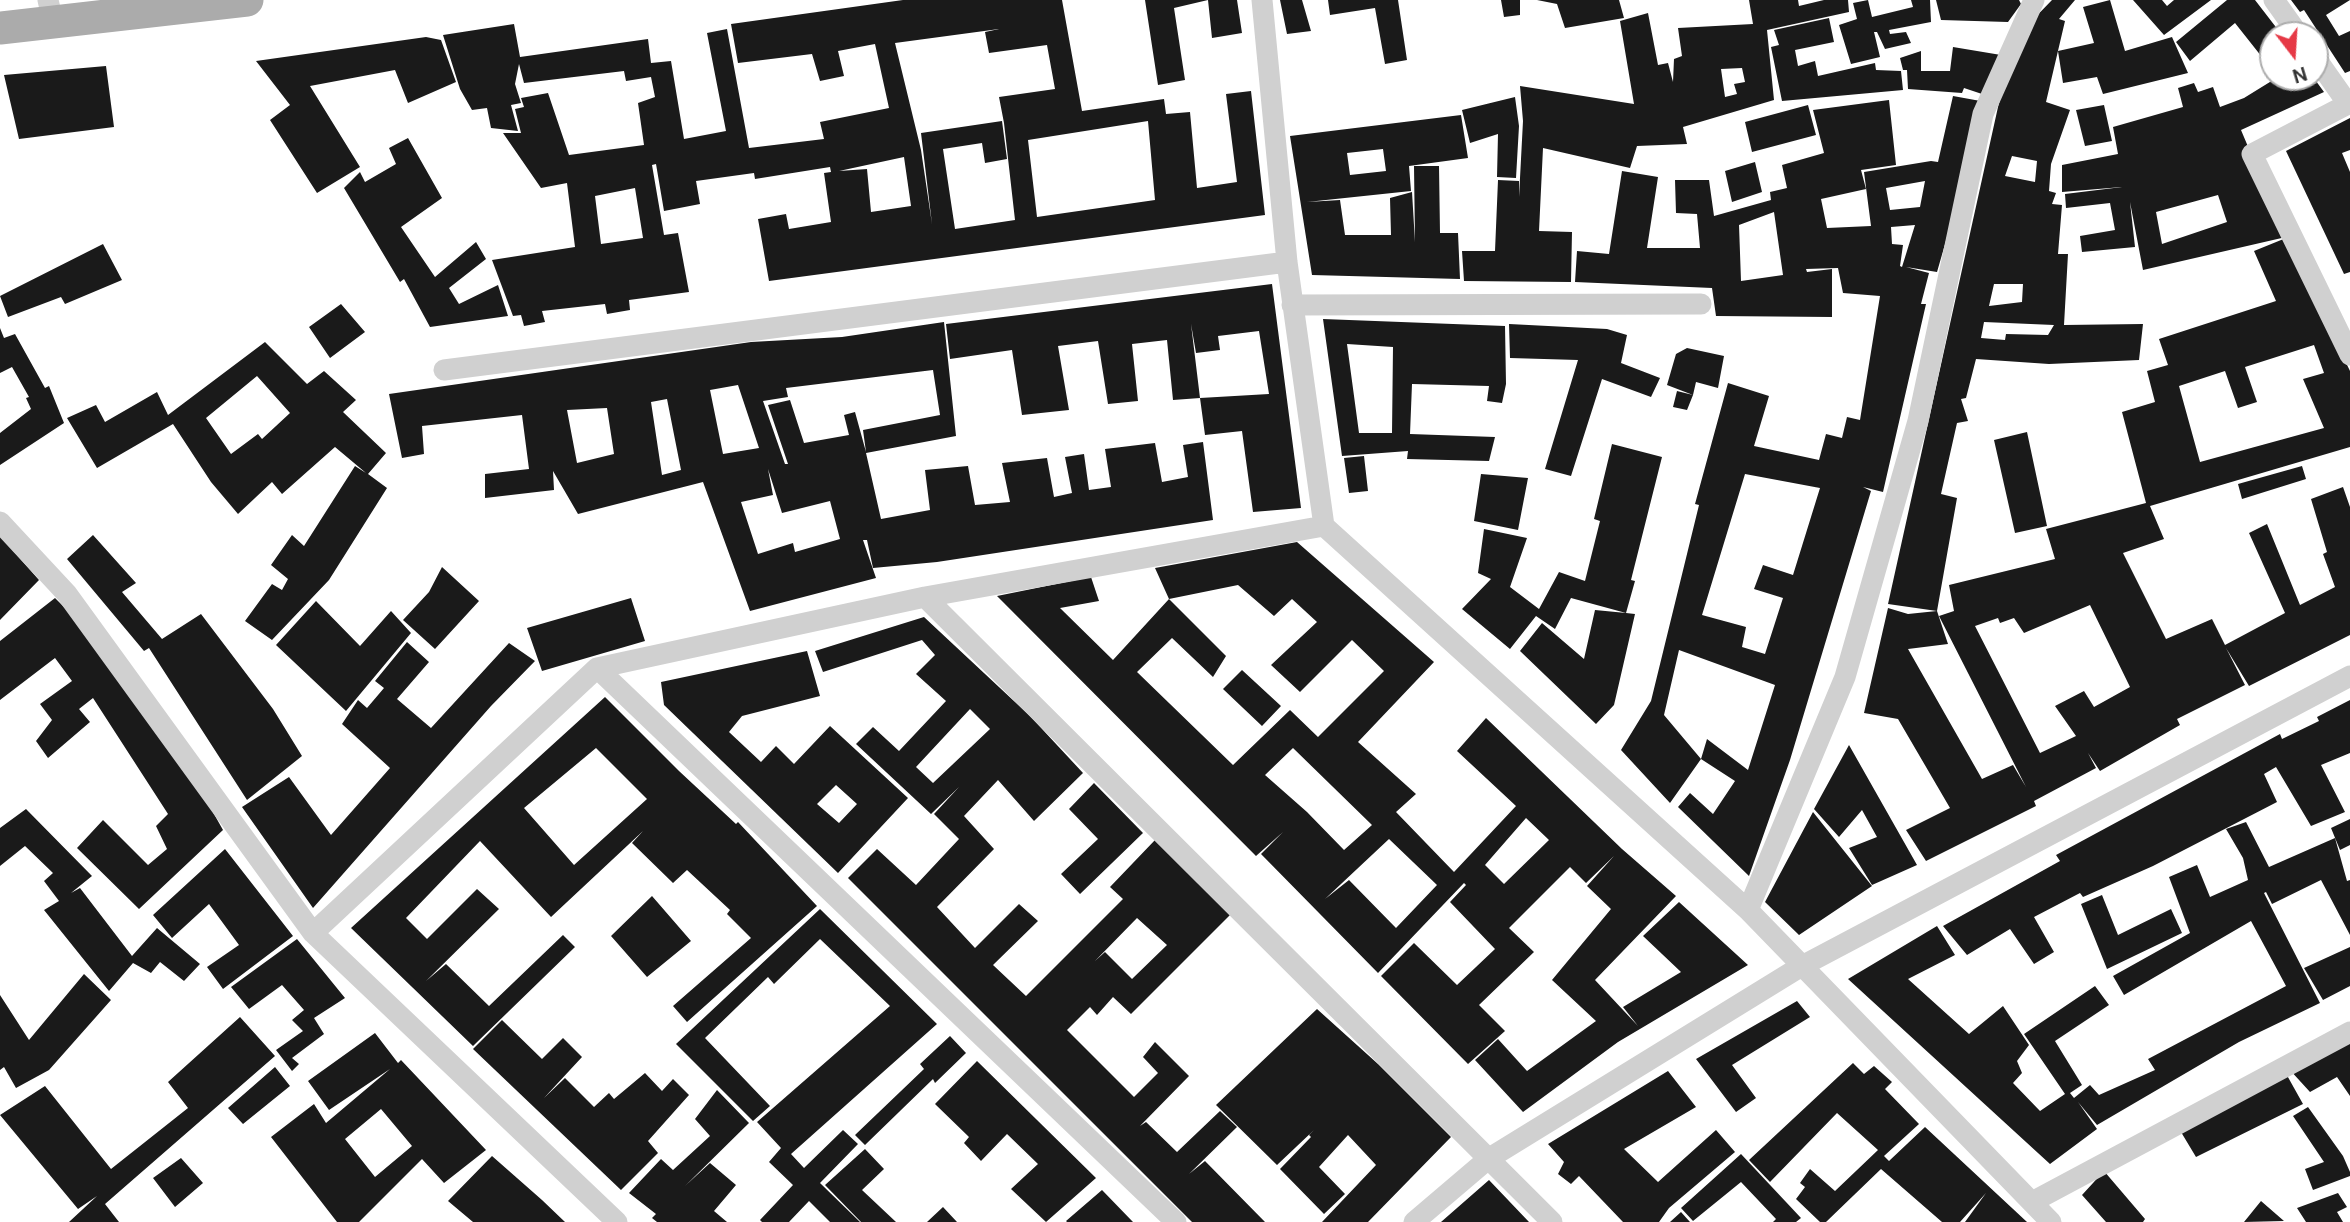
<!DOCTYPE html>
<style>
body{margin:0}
#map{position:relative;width:2350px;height:1222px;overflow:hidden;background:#fff;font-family:"DM Sans",sans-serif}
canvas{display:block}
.north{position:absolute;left:2259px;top:21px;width:70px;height:70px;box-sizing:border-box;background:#fff;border:2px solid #adadad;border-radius:50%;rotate:163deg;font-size:19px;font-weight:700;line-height:28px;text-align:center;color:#333}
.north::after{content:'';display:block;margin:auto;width:24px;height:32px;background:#e63946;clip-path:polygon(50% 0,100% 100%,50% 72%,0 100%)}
</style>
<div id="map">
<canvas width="2350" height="1222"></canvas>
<div class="north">N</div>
</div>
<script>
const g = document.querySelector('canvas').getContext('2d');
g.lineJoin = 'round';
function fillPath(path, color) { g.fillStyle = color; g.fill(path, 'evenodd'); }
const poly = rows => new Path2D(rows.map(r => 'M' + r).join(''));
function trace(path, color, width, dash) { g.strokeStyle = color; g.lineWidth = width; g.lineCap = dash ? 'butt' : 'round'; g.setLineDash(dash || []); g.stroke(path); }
const building = poly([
 [903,0,1062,0,1082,111,1164,99,1166,114,1190,112,1197,188,1237,182,1226,94,1251,91,1265,215,769,281,758,219,786,214,789,229,831,222,824,173,831,172,830,167,755,179,754,173,696,181,700,204,664,211,656,164,652,165,664,235,678,233,689,292,629,300,630,310,607,314,605,304,542,311,545,322,524,326,521,315,513,316,492,260,575,247,567,183,541,188,503,133,521,133,515,109,524,107,521,98,548,93,569,155,644,145,638,103,655,97,651,77,626,81,624,71,524,83,519,64,515,84,521,103,511,105,518,131,491,128,487,108,472,110,460,89,443,35,514,24,520,57,648,39,651,63,671,61,684,139,726,131,707,33,727,29,749,148,824,139,820,122,889,108,875,44,838,51,844,76,820,81,812,54,738,63,731,24],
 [999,29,985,32,989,53,1047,45,1055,89,999,97,1004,123,1015,220,955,229,943,149,982,143,985,163,1007,159,1002,121,921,133,932,224,921,150,895,43],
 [1148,121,1155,200,1037,217,1028,140],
 [904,157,911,206,871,212,867,169,839,171],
 [635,188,643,238,601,244,595,196],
 [1145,0,1208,0,1174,8,1185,80,1158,85],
 [1208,0,1237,0,1242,33,1212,38],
 [1280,0,1302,0,1311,31,1287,34],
 [1328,0,1398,0,1407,60,1385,64,1375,8,1330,15],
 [1501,0,1520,0,1520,15,1504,17],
 [1537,0,1619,0,1624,18,1565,28,1557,4],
 [1749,0,1798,0,1799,6,1824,0,1848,0,1849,12,1767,30,1774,100,1683,127,1687,144,1637,146,1630,168,1543,148,1539,231,1572,232,1571,282,1464,281,1462,251,1495,251,1498,180,1519,181,1519,197,1523,121,1520,86,1634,104,1620,21,1648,13,1658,65,1668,63,1673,82,1674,59,1682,56,1678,28,1753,24],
 [1742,68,1745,82,1734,84,1737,94,1725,97,1721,69],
 [1868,0,1872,17,1913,7,1911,0,1930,0,1931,22,1889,30,1890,34,1906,32,1911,43,1885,49,1877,32,1874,32,1880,57,1851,64,1839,25,1857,19,1853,3],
 [1936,0,2019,0,2021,4,2008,22,1941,20],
 [2052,0,2075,0,2059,19,2065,21,2046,102,2070,110,2051,164,2049,191,2056,193,2052,204,2062,205,2058,254,2068,254,2064,325,2143,324,2139,360,2049,364,1976,359,1966,398,1961,399,1968,421,1957,423,1941,494,1957,498,1937,611,1888,604,1998,107,2018,35],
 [2012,156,2037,161,2035,182,2005,176],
 [1994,284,2023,284,2022,302,1989,306],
 [1984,322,2054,325,2048,335,2006,334,2005,340,1981,338],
 [2110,0,2125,51,2172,37,2188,73,2103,94,2097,77,2063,83,2058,51,2094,43,2083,7],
 [2133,0,2162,0,2167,6,2174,0,2211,0,2164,35],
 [2227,0,2255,0,2282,35,2273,35,2273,71,2235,23,2190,61,2176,42],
 [2291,0,2350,0,2326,15,2339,36,2350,31,2350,71,2345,73,2304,10,2300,12],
 [1829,18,1834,42,1795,50,1798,66,1815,61,1818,76,1875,63,1876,70,1901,71,1903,90,1782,101,1771,47,1779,45,1774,30],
 [426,37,441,40,456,82,408,103,395,70,310,86,360,167,317,193,270,120,290,105,256,61],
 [1953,47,2001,55,1991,97,1964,88,1962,93,1908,89,1907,70,1903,70,1900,58,1921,51,1921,71,1950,71],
 [106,66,114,127,19,139,4,75],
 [2278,77,2313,77,2324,92,2241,130,2286,237,2143,270,2130,202,2135,247,2082,252,2080,236,2115,230,2110,203,2066,208,2065,194,2122,187,2062,192,2062,165,2118,154,2113,127,2183,107,2178,88,2194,83,2198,92,2213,87,2220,107,2244,98],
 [2218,195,2227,222,2162,244,2156,212],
 [1953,96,1986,102,1937,272,1906,267,1929,273,1921,304,1926,304,1883,492,1863,487,1871,491,1790,760,1749,876,1678,807,1690,793,1713,814,1735,781,1701,759,1670,803,1621,750,1651,701,1699,505,1695,504,1728,383,1769,396,1754,446,1819,460,1826,434,1842,438,1847,417,1860,420,1880,296,1843,293,1838,268,1806,269,1807,272,1832,269,1832,317,1716,316,1712,288,1575,282,1577,251,1609,254,1622,171,1658,177,1647,248,1700,248,1697,214,1676,213,1675,180,1709,180,1714,216,1771,200,1770,192,1787,188,1782,165,1824,153,1813,110,1889,100,1896,165,1861,170,1866,189,1821,199,1827,228,1871,226,1864,172,1931,161,1938,162],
 [1925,181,1920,207,1890,210,1886,188],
 [1774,212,1783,275,1741,281,1739,225],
 [1915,225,1902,267,1900,266,1903,245,1892,244,1891,227],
 [1745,474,1820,488,1793,575,1763,565,1754,589,1783,598,1765,654,1742,647,1746,627,1702,615],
 [1679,650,1775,685,1748,770,1707,739,1701,759,1664,715],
 [1515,97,1519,126,1516,178,1497,177,1498,134,1470,143,1462,110],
 [1808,105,1816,135,1752,152,1745,122],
 [2104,105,2112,141,2085,146,2076,110],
 [1461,115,1468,158,1409,166,1411,191,1307,202,1340,200,1345,235,1391,235,1390,198,1412,192,1415,242,1414,166,1439,166,1440,233,1458,233,1460,279,1312,275,1290,136],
 [1383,149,1386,171,1350,175,1347,153],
 [2350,118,2350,150,2342,153,2350,172,2350,272,2344,274,2286,151],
 [408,138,442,198,401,227,435,277,476,242,486,259,449,288,459,304,498,285,508,316,430,327,404,279,400,282,344,188,360,172,365,182,396,164,389,148],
 [1755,162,1762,192,1732,202,1725,171],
 [2286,238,2350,371,2350,447,2150,506,2164,539,2123,553,2166,639,2212,619,2225,645,2285,613,2249,533,2267,524,2300,605,2335,587,2323,554,2327,552,2311,499,2343,487,2350,507,2350,635,2249,686,2226,648,2245,685,2177,719,2180,725,2100,771,2088,753,2096,768,2034,801,2036,806,1926,861,1906,830,1950,808,1898,719,1864,713,1888,608,1908,614,1937,611,1948,644,1908,649,1982,779,2013,765,2026,787,1939,616,1954,611,1949,585,2055,559,2046,529,2146,503,2122,412,2155,402,2147,371,2168,365,2159,339,2276,301,2254,251],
 [2314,345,2324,373,2303,379,2324,428,2200,462,2179,386,2225,371,2238,408,2257,402,2245,367],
 [2090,605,2130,687,2094,707,2084,691,2055,706,2076,736,2040,753,1975,626,1998,618,2000,623,2014,618,2024,633],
 [103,244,122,280,65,304,61,297,8,317,0,296],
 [1272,284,1301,508,1253,512,1242,431,1205,435,1200,398,1173,400,1167,340,1132,344,1138,401,1108,404,1098,341,1058,346,1069,410,1022,415,1012,350,950,359,946,324],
 [1191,324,1196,353,1220,350,1218,336,1259,331,1269,394,1200,398],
 [341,304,365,332,330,358,309,327],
 [1323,319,1505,326,1506,384,1502,403,1487,401,1489,386,1412,384,1410,434,1495,437,1489,461,1407,459,1408,451,1342,456],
 [1347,344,1393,347,1392,433,1359,433],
 [944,322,956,436,866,453,881,519,930,510,925,470,968,466,975,505,1010,502,1002,463,1047,458,1054,497,1072,493,1065,457,1084,454,1089,490,1111,487,1105,449,1155,443,1162,482,1188,477,1183,445,1203,442,1213,520,937,562,873,568,867,540,863,540,876,578,750,611,703,482,578,514,553,471,554,490,485,498,485,474,529,469,522,415,422,426,424,454,402,458,389,394,751,342,842,337],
 [933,370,940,415,863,430,866,452,855,412,844,415,849,435,804,443,790,400,768,405,788,464,785,464,763,401,788,397,786,388],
 [738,385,759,448,723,454,710,390],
 [667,399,681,470,662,475,651,402],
 [607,408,614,454,577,463,567,410],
 [768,469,782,513,830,501,840,539,795,552,793,543,758,554,741,502,773,495],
 [1509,324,1607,329,1627,335,1621,363,1660,378,1651,397,1602,379,1571,476,1545,469,1578,360,1510,358],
 [0,328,4,338,15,334,45,388,49,386,64,423,0,465,0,433,31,409,26,398,29,397,12,367,0,373],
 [265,342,307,384,324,371,356,400,343,412,386,453,368,474,387,488,329,580,272,640,245,621,272,584,282,590,288,579,271,565,292,535,304,546,355,466,366,473,335,447,282,494,272,482,238,514,211,482,173,424,97,468,67,418,96,405,105,422,157,392,168,415],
 [257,376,290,413,262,439,258,434,231,454,206,418],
 [1687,348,1724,356,1718,388,1696,382,1693,395,1667,385,1676,354],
 [1677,391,1693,395,1687,410,1673,407],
 [2027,432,2047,526,2015,533,1994,440],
 [1612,444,1662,457,1631,580,1635,581,1626,613,1635,614,1614,705,1596,724,1520,651,1542,623,1584,659,1595,610,1626,613,1571,598,1555,629,1536,616,1510,649,1462,609,1491,579,1478,573,1484,529,1527,538,1510,587,1539,609,1559,572,1585,581,1600,521,1594,519],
 [1364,456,1368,491,1349,493,1344,458],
 [2302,466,2306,479,2242,499,2238,484],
 [1481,474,1528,478,1518,530,1474,521],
 [93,535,136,583,122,592,162,639,201,614,273,709,302,756,247,800,149,648,144,651,67,559],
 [0,536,39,580,0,620],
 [1297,542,1434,662,1358,742,1416,794,1396,812,1454,872,1516,806,1457,751,1486,718,1622,849,1676,896,1595,980,1638,1026,1623,1007,1681,972,1643,936,1679,902,1748,965,1618,1042,1523,1112,1475,1060,1498,1039,1527,1071,1596,1021,1552,980,1611,909,1587,886,1614,856,1586,883,1570,867,1509,928,1534,952,1479,1005,1505,1031,1468,1064,1381,976,1414,943,1457,985,1495,949,1450,902,1466,885,1464,883,1378,973,1261,854,1283,832,1256,856,997,596,1091,577,1099,601,1060,608,1113,660,1169,599,1155,568],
 [1238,585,1274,616,1292,599,1317,622,1271,665,1300,692,1352,640,1384,671,1318,737,1290,710,1233,765,1137,672,1172,638,1213,677,1226,656,1169,599],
 [1293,748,1372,825,1344,850,1307,812,1265,775],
 [1526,818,1549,840,1504,884,1485,865],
 [1389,839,1437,885,1396,928,1349,880,1325,899],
 [442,567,479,601,435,649,403,620,429,592],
 [55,598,71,614,178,750,223,830,139,909,77,848,103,820,148,865,167,849,156,826,168,814,93,698,79,709,90,722,48,758,36,741,52,720,40,704,72,681,55,658,0,700,0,641],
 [631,598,645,641,542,671,527,628],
 [316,601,360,646,391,611,411,633,346,711,276,645],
 [924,617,1030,716,1083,773,1034,821,998,780,964,816,994,849,937,907,975,948,1019,904,1038,921,993,965,1026,996,1123,899,1110,887,1155,840,1231,914,1131,1014,1113,997,1097,1015,1090,1007,1067,1030,1134,1097,1158,1073,1143,1057,1155,1042,1189,1076,1140,1126,1146,1122,1177,1152,1220,1111,1237,1127,1189,1174,1205,1161,1265,1222,1192,1222,848,878,877,849,916,885,959,839,934,814,959,787,931,814,856,744,873,727,899,751,946,701,916,674,935,655,922,640,823,672,815,651],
 [970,709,990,729,933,783,916,767],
 [1137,918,1167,945,1132,979,1105,952,1095,961],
 [407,642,429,662,397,699,431,728,509,643,535,661,491,706,313,908,242,807,289,777,331,835,390,768,342,724,358,700,367,708,384,688,375,681],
 [807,651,820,696,742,716,729,732,761,762,776,746,794,764,830,726,908,798,838,873,664,705,661,682],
 [836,785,857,804,839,823,817,804],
 [1242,670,1281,706,1262,726,1223,689],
 [605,697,679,771,736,824,738,822,817,906,687,1022,673,1006,751,938,727,914,730,910,687,870,673,883,632,843,643,831,551,917,480,841,406,918,427,939,477,889,499,909,426,981,446,964,489,1006,563,935,575,947,473,1046,351,928],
 [596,748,647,799,574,865,524,808],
 [2350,700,2350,753,2321,765,2345,812,2311,826,2276,767,2264,774,2277,802,2153,866,2083,897,2080,893,2034,917,2054,952,2034,964,2010,929,1967,955,1943,926,2060,861,2056,855,2280,734,2282,739,2319,721,2317,717],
 [1849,745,1917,865,1872,885,1849,848,1877,837,1862,810,1839,837,1814,809],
 [1094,783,1143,833,1080,894,1061,874,1098,839,1069,809],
 [26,809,92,876,71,893,80,888,132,956,157,928,200,964,184,981,160,962,151,973,133,963,109,991,44,910,59,901,44,881,53,873,25,846,0,866,0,828],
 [1813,812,1872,886,1799,935,1765,902],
 [2350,819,2350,845,2340,850,2331,828],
 [2246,822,2269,867,2335,838,2347,881,2350,880,2350,935,2321,880,2272,904,2266,892,2264,893,2320,1003,2239,1042,2097,1125,2078,1102,2097,1129,2050,1164,1848,979,1937,926,1955,955,1908,979,1969,1034,2003,1006,2029,1045,2017,1061,2022,1073,2013,1083,2040,1111,2065,1094,2024,1034,2095,986,2109,1005,2055,1041,2082,1085,2070,1093,2074,1098,2090,1085,2099,1095,2155,1070,2148,1059,2286,986,2251,921,2124,995,2113,976,2190,933,2169,877,2197,865,2210,897,2248,880,2243,858,2226,829],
 [225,849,293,936,223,989,207,967,239,945,209,904,172,938,153,915],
 [2102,895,2118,935,2171,909,2182,933,2107,969,2081,904],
 [652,896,691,941,647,977,611,936],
 [820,909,937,1024,791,1154,804,1168,843,1130,858,1144,820,1183,860,1222,830,1222,809,1201,789,1222,762,1222,760,1220,793,1185,769,1162,781,1148,757,1122,890,1006,820,939,774,984,768,977,705,1038,770,1106,753,1121,676,1044],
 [297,939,345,998,314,1018,324,1034,292,1058,299,1064,292,1071,276,1050,303,1031,292,1020,304,1010,282,985,249,1009,231,987],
 [2350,947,2350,986,2323,1000,2304,968],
 [84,974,111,1000,49,1070,16,1088,4,1067,0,1070,0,995,29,1040],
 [1797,1001,1810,1017,1732,1065,1756,1098,1736,1112,1696,1059],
 [1317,1009,1378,1064,1451,1137,1368,1222,1322,1222,1376,1165,1348,1135,1319,1167,1345,1194,1324,1214,1280,1169,1311,1137,1309,1135,1314,1130,1277,1165,1216,1105],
 [240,1017,275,1056,105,1204,119,1222,69,1222,97,1196,78,1209,0,1115,45,1086,111,1169,188,1108,168,1082],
 [502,1020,542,1059,563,1038,582,1057,544,1098,565,1078,594,1107,609,1093,614,1099,645,1073,662,1091,673,1079,689,1095,648,1141,658,1153,621,1190,473,1049],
 [375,1033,398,1063,401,1060,486,1150,444,1183,422,1159,359,1222,337,1222,271,1137,314,1104,326,1123,390,1069,329,1110,308,1081],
 [381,1109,412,1146,375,1177,345,1139],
 [950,1036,966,1053,935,1083,933,1079,865,1145,855,1135,924,1069,920,1064],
 [2350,1036,2350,1096,2337,1077,2310,1092,2289,1069],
 [977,1061,1096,1178,1046,1222,1011,1189,1038,1164,1007,1134,981,1161,964,1143,969,1137,935,1104],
 [1853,1063,1864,1074,1874,1066,1892,1082,1885,1089,1919,1124,1884,1156,1889,1161,1925,1127,2027,1222,1965,1222,1986,1193,1960,1222,1942,1222,1881,1169,1826,1222,1820,1222,1796,1199,1805,1187,1800,1183,1810,1169,1835,1191,1878,1150,1837,1113,1770,1182,1749,1160],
 [275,1067,290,1086,243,1124,228,1108],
 [2284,1070,2303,1104,2196,1157,2178,1127],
 [1668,1071,1696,1107,1624,1149,1658,1182,1716,1130,1735,1152,1669,1208,1659,1222,1623,1222,1579,1176,1571,1184,1558,1174,1564,1162,1548,1144],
 [717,1090,749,1123,685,1186,710,1163,736,1185,714,1211,727,1222,657,1222,652,1218,656,1214,629,1193,661,1159,673,1170,710,1136,695,1119],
 [2308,1107,2343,1156,2350,1172,2350,1176,2313,1190,2305,1169,2324,1162,2293,1116],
 [865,1149,884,1169,862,1190,896,1222,861,1222,825,1185],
 [1741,1154,1801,1218,1796,1222,1773,1222,1776,1219,1741,1182,1693,1221,1681,1208],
 [492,1156,542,1200,565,1222,473,1222,448,1201],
 [181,1158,203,1183,175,1207,153,1178],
 [2104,1171,2145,1219,2143,1222,2106,1222,2082,1195],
 [1489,1180,1529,1222,1441,1222],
 [1102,1190,1133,1222,1067,1222,1066,1221],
 [2338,1193,2347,1207,2337,1212,2343,1222,2306,1222,2297,1208],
 [2261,1201,2284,1221,2244,1222],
 [943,1207,957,1222,927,1222],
 [1681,1212,1690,1222,1670,1222]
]);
const street = poly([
 [48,0,53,22],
 [1262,0,1287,262,1324,526,1748,910,2051,1222],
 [2274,0,2299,35],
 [2315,57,2348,104],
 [2350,103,2252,154,2350,355],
 [1292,305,1701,304],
 [444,370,1287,262],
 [0,522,67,594,313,933,617,1222],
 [925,597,1552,1222],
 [597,668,1176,1222],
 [1748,910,1845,677,1918,421,1983,114,2034,0],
 [313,933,597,668,925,597,1324,526],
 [2032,1202,2350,1032],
 [1414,1222,1488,1159,1800,967,2350,676]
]);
const primary = poly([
 [0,28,247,0]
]);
fillPath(building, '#1a1a1a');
trace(street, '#d0d0d0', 21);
trace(primary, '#ababab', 33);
</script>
